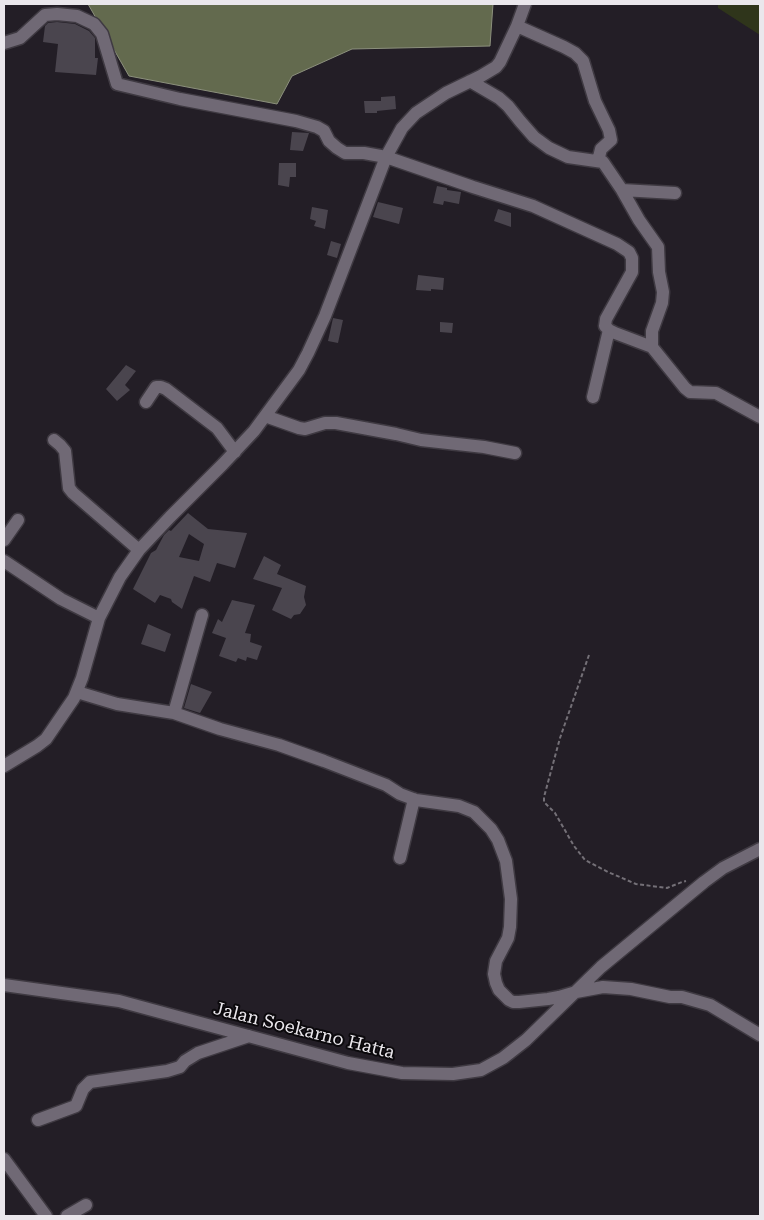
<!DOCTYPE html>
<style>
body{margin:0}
#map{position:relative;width:764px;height:1220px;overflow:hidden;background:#231e26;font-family:"Roboto Serif",serif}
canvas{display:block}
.frame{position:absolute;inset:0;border:5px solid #eae7ec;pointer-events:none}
</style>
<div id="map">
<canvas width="764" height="1220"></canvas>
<div class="frame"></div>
</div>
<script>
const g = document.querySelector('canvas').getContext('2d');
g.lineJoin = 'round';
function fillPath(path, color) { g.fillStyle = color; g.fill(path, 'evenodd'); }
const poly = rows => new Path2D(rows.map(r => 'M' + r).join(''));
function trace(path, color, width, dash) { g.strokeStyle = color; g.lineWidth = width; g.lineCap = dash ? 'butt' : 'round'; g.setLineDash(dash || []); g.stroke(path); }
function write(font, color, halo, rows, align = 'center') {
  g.font = font + ' "Roboto Serif",serif'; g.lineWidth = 4; g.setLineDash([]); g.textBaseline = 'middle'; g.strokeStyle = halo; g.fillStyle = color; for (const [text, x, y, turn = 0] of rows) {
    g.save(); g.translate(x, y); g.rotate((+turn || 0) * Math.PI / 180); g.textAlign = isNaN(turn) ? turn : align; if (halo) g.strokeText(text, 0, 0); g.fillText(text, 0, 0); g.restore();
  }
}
const green = poly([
 [718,4,760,4,760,35,718,8]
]);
const water = poly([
 [88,4,493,4,490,46,352,49,292,76,277,104,129,76,88,4]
]);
const building = poly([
 [57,22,75,24,89,31,95,38,95,58,98,58,96,75,55,72,58,44,43,42,45,26,48,23],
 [395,96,396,109,377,111,377,113,365,113,364,101,381,101,381,97],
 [292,132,309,133,303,151,290,150],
 [279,163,296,163,296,177,290,177,289,187,278,185],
 [437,186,447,188,447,190,461,192,459,204,444,201,443,205,433,203],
 [378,202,403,208,399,224,373,217],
 [312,207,328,210,325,229,314,226,316,221,310,219],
 [498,209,511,213,511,227,494,221],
 [331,241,341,244,337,258,327,255],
 [418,275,444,278,443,290,431,289,431,291,416,290],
 [333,318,343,320,338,343,328,341],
 [440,322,453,323,452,333,440,332],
 [126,365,136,371,125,385,130,390,117,401,106,389],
 [188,513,208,529,247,533,235,568,217,563,210,582,194,576,182,609,172,602,171,599,160,595,155,603,133,589,151,553,156,550,164,535,169,530,171,531],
 [189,534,204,544,199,561,179,557],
 [264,556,281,565,277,574,306,586,304,597,306,605,300,614,294,615,291,619,272,610,282,588,253,579],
 [232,600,255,605,245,633,251,634,250,642,262,646,257,660,247,657,246,661,238,658,236,662,219,656,226,638,212,633,218,619,222,622],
 [148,624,171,634,165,652,141,644],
 [191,684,212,692,200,713,184,708]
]);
const path = poly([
 [589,655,560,738,544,797,544,802,555,813,574,846,585,860,608,872,636,884,667,888,682,882,686,881]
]);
const minor = poly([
 [517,26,564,47,575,53,583,61,595,101,609,130,611,140,601,149,598,161],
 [4,43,20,38,45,15,57,14,77,16,94,24,102,34,117,84,180,99,296,121,317,127,324,131,329,141,337,148,345,153,364,153,386,157,473,187,533,206,617,244,629,252,632,258,632,272,606,319,605,326,609,330,615,333,652,347],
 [470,81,499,98,508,106,520,121,534,137,549,148,568,157,603,162,622,190,639,220,658,247,659,272,663,292,662,303,652,331,652,347,685,388,690,392,716,393,760,417],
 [622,190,675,193],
 [593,397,609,330],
 [146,402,156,387,161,387,166,389,217,428,235,452],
 [265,416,299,428,305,429,325,423,336,423,396,434,421,440,484,447,515,453],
 [54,440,60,445,65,451,69,488,73,493,139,550],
 [4,540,18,520],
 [4,561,61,599,99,618],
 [77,692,117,704,174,713,220,729,279,745,324,761,386,785,400,794,416,800,459,806,474,812,491,829,498,840,506,861,511,899,510,927,508,938,496,961,494,974,496,983,499,990,509,1000,513,1002,519,1002,548,999,559,997,576,992,603,987,631,989,670,997,682,997,710,1005,760,1035],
 [174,713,202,615],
 [4,766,37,746,46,739,74,698,82,678,99,618,120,577,139,550,170,517,223,464,254,431,299,370,308,353,325,316,386,157,402,128,416,113,446,93,481,76,496,67,500,62,517,26,525,4],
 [400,858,414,799],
 [4,985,119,1001,348,1063,402,1073,453,1074,481,1070,503,1058,526,1040,601,967,704,882,723,868,760,849],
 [38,1120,76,1106,83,1089,90,1082,167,1071,180,1067,185,1061,198,1053,249,1036],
 [4,1159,46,1216],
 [67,1216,86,1205]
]);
const streetNames = [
 ["Jalan Soekarno Hatta",304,1031,14]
];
fillPath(green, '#2f351b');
fillPath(water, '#636a4e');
trace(water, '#8c907d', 1);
fillPath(building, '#4a454e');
trace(minor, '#3f3a42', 15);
trace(path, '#747077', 2, [4, 2.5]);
trace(minor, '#706975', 12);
write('18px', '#eae7ec', '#0b090c', streetNames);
</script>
